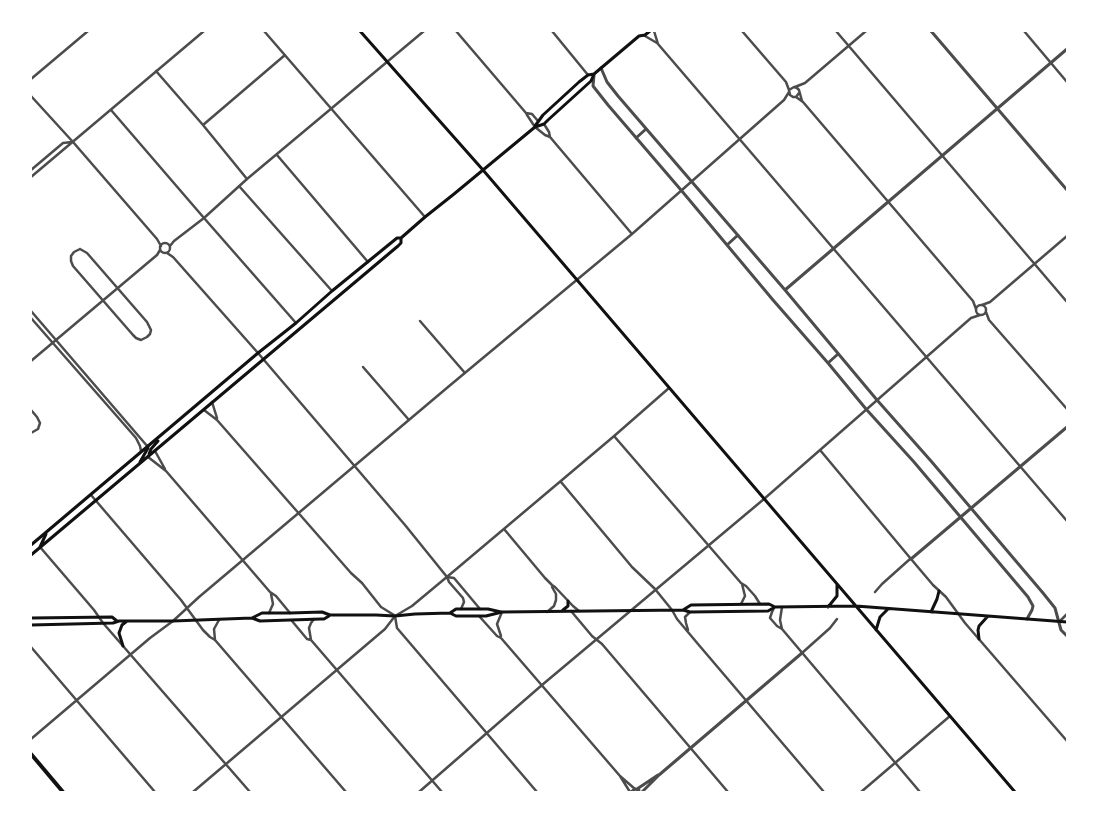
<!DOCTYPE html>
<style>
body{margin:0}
#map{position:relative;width:1098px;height:823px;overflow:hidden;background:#fff;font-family:Manrope,sans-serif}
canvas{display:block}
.frame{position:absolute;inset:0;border:32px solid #fff;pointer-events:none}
</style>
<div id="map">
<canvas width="1098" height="823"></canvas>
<div class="frame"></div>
</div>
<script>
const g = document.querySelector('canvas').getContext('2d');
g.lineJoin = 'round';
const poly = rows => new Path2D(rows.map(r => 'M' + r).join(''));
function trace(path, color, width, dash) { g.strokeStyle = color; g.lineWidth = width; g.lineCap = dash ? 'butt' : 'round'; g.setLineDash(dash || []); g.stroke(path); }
const minor = poly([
 [264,31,425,217],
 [456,31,526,113,527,115,535,127,545,135,550,137],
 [552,31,588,75],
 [654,31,658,44,1067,521],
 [742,31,786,82,789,90],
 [836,31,1067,302],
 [1024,31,1067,82],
 [645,36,657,43],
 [156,71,203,125,247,179],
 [31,79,88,31],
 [795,87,805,83,866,31],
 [799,93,796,97,793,97,790,95,789,90,794,87,797,88,799,90,802,101],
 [31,96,73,142,157,239,161,246],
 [796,97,803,102,973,301,976,309],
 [111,110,204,218,296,323],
 [526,113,532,114,538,121],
 [544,124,549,132,550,137,632,234],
 [203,125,285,55],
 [277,155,368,262],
 [31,170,63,143,72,142],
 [31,177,204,31],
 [239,186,332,291],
 '160 248a5 5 0 1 1 10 0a5 5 0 1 1-10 0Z',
 [170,246,174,241,204,218,247,179,424,31],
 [80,249,87,253,147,322,151,330,150,334,147,337,141,340,136,338,133,335,73,266,71,261,71,256,74,252,80,249],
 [167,253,173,257,258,353,405,525,447,577,449,582,463,598,464,602,461,609],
 [982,305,990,302,1067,236],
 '976 310a5 5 0 1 1 10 0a5 5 0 1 1-10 0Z',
 [31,311,148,447],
 [986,312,989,320,1067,409],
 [31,318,136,438,140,446,141,451],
 [420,321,465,373],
 [31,361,157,255,160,250],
 [363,367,409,420],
 [212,402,217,418],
 [31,410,37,417,40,423,38,429,31,433],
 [204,410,217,420,351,573,362,583,381,607,394,615],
 [614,436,741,583,746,586,755,596,760,604],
 [820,450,911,559,933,585,946,597,965,623,1067,741],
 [155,451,165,469],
 [148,457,166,471,270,592,276,596,290,613],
 [561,482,632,567,655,589,672,610,677,619,698,644,824,792],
 [91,495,181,600,203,630,210,637,215,640,346,792],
 [504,529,545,578,552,585,555,587,573,606,579,611],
 [40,547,94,610,103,623,250,792],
 [447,577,454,578,480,609],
 [875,592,882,584,910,559],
 [741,604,745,596,742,584],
 [782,607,780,620,782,629],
 [774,608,772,612,770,618,777,626,782,629,920,792],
 [571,611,592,636,602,644,728,792],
 [547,612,554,606,556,600,556,594,552,587],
 [269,613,273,604,271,594],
 [395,616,397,628,537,792],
 [479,616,497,636,501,638,620,776,630,792],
 [292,621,307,639,311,640,442,792],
 [1059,622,1067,614],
 [688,630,686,623,685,617,690,612],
 [501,636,497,624,502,612],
 [215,640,214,629,219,620],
 [311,640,309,628,311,623,314,619],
 [31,647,155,792],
 [802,653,830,628,837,619],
 [31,739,150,638,173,621,199,597,448,387,632,234,784,100,789,92],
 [620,776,635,789],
 [193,792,385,629,395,616,412,606,454,571,613,437,669,388],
 [419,792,542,685,764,499,971,318,980,315],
 [861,792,950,716]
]);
const tertiary = poly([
 [931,31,1067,190],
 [601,68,607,82,618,96,785,290,877,400,931,461,1043,593,1055,608,1061,630,1067,636],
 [594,75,593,86,608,105,681,190,773,300,828,363,866,409,914,462,1028,597,1033,606,1032,610,1027,619],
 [636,138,646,129],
 [727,245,738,235],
 [785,290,1067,49],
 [828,363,838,354],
 [911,559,1067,427],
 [637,789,658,775],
 [631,792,635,789,639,790],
 [642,792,659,775,802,653]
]);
const secondary = poly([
 [360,31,483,170,1015,792],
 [535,126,543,115,579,82,588,75,594,74],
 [149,454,151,449,158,441],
 [140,462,148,448],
 [31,545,258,353,296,323,332,291,397,238,401,238,425,217,454,194,535,127,544,124,548,120,591,81,594,74,639,36,645,35,650,31],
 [40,547,46,534],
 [31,555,398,246,401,243,401,238],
 [828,607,837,596,837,584],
 [563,610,568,606,568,601],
 [683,610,691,605,769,604,775,607],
 [931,612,937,599,939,591],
 [450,613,456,609,488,609,501,612],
 [31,618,112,617,117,621],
 [252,618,262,613,290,613,322,612,330,615,376,615,395,616,415,614,450,613,456,616,486,616,502,612,683,610,690,612,768,611,775,607,856,606,1067,622],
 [31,625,113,623,119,621,173,621,252,618,260,621,321,619,324,619,329,616],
 [876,630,880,617,888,609],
 [979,639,978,630,979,626,988,616],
 [123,646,119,633,122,625,127,621]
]);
const primary = poly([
 [31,754,63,792]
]);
trace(minor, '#4c4c4c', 2.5);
trace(tertiary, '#4c4c4c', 3);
trace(secondary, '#111', 3);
trace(primary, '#111', 4);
</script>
